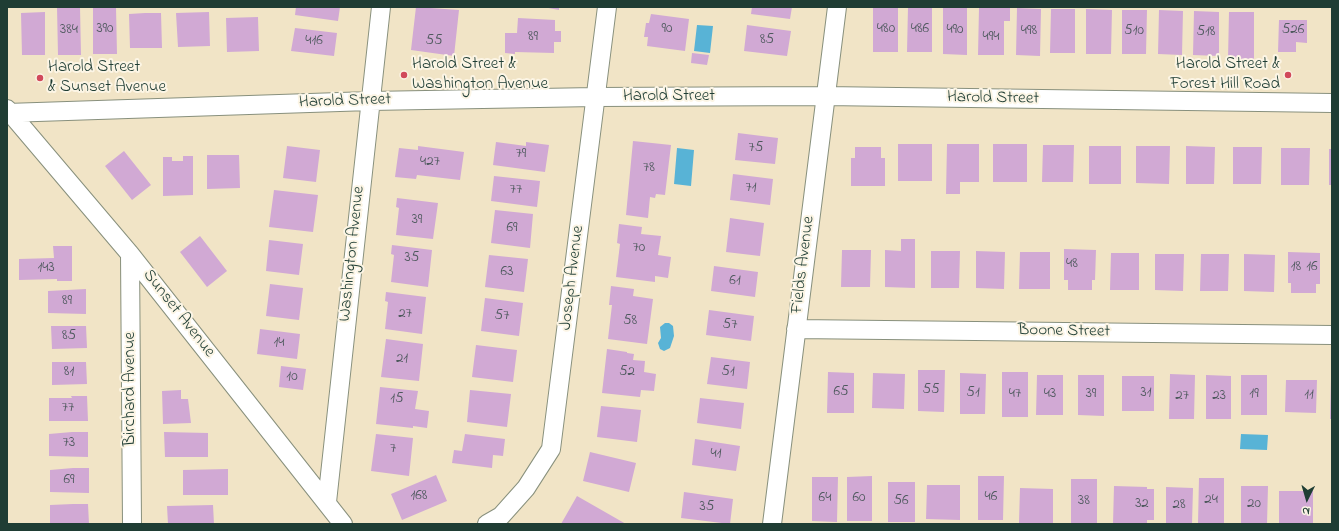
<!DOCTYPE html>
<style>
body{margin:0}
#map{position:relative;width:1339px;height:531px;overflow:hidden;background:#f1e4c6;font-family:"Indie Flower",sans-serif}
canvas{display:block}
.frame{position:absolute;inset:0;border:8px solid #1f3d34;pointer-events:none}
.north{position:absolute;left:1287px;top:479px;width:40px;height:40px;-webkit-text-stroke:3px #fcf5e5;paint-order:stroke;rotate:185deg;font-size:11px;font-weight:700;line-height:16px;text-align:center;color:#1f3d34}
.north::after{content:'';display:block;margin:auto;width:14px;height:18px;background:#1f3d34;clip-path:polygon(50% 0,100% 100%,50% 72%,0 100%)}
</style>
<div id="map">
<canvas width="1339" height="531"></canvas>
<div class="frame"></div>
<div class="north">N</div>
</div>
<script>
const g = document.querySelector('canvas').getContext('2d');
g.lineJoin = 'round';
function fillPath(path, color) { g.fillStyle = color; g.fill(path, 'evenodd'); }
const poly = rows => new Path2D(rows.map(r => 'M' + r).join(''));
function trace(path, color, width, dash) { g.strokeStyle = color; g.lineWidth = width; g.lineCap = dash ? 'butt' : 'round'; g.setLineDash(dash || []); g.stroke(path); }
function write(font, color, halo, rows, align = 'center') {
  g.font = font + ' "Indie Flower",sans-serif'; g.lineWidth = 4; g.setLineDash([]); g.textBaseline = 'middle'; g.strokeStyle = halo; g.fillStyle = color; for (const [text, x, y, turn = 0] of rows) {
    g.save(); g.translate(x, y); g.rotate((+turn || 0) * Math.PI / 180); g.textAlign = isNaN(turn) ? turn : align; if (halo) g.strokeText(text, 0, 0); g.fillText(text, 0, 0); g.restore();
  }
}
const water = poly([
 [697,25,713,26,710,53,694,51],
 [677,148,694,150,691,186,674,184],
 [665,323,669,323,673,326,674,336,670,348,664,351,660,349,658,343,661,338,660,327],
 [1241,434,1268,435,1267,450,1240,449]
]);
const building = poly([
 [57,7,80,7,81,55,58,55],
 [93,7,116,7,117,54,93,54],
 [296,7,340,7,338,21,295,15],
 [416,7,459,10,454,56,411,50],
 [543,7,559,7,559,10],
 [752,7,792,7,790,19,751,14],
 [873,7,898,7,898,52,873,52],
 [908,7,932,8,932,52,907,52],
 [943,7,967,7,967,55,943,54],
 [979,8,1010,8,1010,21,1004,21,1004,55,978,55],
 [1017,8,1041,9,1040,56,1016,55],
 [1051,9,1075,9,1075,53,1050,53],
 [1086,9,1112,10,1111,54,1086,54],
 [1122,10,1147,10,1146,54,1122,54],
 [1159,10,1183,11,1182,55,1158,54],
 [1194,11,1219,12,1219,56,1193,55],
 [45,12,45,55,22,55,21,13],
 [209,12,210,46,178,47,176,13],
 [1229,12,1254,12,1254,59,1228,59],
 [145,13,161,13,162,48,130,48,129,14],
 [651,14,689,19,685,51,647,46,648,37,644,37,646,23,649,23],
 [258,17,259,51,227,52,226,18],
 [518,18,555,20,555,31,561,31,561,42,554,42,554,53,515,52,515,54,505,53,505,33,517,33],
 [1279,20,1307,20,1307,43,1296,42,1296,52,1278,52],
 [747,25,791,31,787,56,744,51],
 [295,28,337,33,334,56,291,51],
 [692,53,709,55,707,65,691,63],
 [738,133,778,138,775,164,735,160],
 [633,141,671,145,665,195,656,194,655,198,650,197,648,218,626,215],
 [496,142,526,146,526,142,549,145,545,172,493,165],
 [898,144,932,144,932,181,898,181],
 [947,144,979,144,979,182,960,182,960,194,946,194],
 [993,144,1027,144,1027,182,993,182],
 [1043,145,1074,145,1073,182,1042,182],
 [287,146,320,150,316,182,283,178],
 [418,146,464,152,460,180,417,175,416,179,395,177,399,148,418,150],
 [1089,146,1121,146,1121,184,1089,184],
 [1136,146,1170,146,1169,184,1136,183],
 [1186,146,1215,147,1214,184,1186,184],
 [855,147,881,147,881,158,885,158,885,186,851,186,851,158,855,158],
 [1233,147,1262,147,1261,184,1233,184],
 [1281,148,1310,148,1309,185,1281,185],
 [1329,149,1332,149,1332,185,1329,185],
 [124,151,151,185,132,200,105,166],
 [207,155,239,155,240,188,207,189],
 [183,156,193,156,193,195,163,196,163,157,172,157,172,161,183,161],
 [733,174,773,179,770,205,730,200],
 [494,176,540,181,537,207,491,201],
 [274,190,318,195,313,232,269,227],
 [397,198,438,203,433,239,396,235,399,208,396,207],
 [495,210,533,214,530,248,491,243],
 [730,218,764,223,760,256,726,252],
 [619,224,642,227,641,234,661,236,658,255,671,257,668,278,655,276,655,282,616,277,620,244,617,243],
 [200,236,227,271,207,287,180,252],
 [901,239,915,239,915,288,885,287,885,250,901,251],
 [269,240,303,244,299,275,266,271],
 [392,245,432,250,428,287,391,282,394,255,391,254],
 [53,246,72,246,72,281,57,281,57,279,19,280,19,259,54,258],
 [1064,249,1096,250,1095,280,1092,280,1092,290,1068,290,1068,280,1064,280],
 [842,250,871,250,870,287,841,287],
 [931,251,960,251,959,288,931,288],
 [976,251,1005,252,1004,289,976,288],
 [1020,252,1050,252,1050,289,1019,289],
 [1288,252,1320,253,1320,284,1316,284,1316,293,1291,293,1291,283,1288,283],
 [1111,253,1139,253,1139,290,1110,290],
 [1155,254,1184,254,1183,291,1155,290],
 [1201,254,1229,254,1228,291,1200,291],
 [1244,254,1275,255,1274,292,1244,291],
 [489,255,528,259,524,292,485,287],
 [714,266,758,272,755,297,711,291],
 [270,284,303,288,299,320,266,316],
 [611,286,634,289,633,296,653,299,647,344,608,339,612,305,609,305],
 [86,289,86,314,48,313,48,291],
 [386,292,426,297,422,334,385,329,388,302,385,301],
 [485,298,523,303,519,336,481,331],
 [709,310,754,316,751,341,706,335],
 [51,326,86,326,87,348,52,349],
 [260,329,300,334,297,359,257,354],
 [386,339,423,344,419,381,381,377],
 [476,345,517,350,513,382,472,377],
 [607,349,627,352,627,353,634,354,633,360,645,361,644,372,656,374,654,391,641,390,640,397,602,393],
 [711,357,750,362,747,389,707,384],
 [52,362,86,362,87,384,52,385],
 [281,366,306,369,303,390,279,387],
 [918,370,945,370,944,412,918,411],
 [828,372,854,373,854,413,827,413],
 [1002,372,1028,372,1028,417,1002,417],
 [873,373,905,374,904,409,872,408],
 [960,373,986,374,985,414,960,414],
 [1170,374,1195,375,1194,419,1169,419],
 [1037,375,1063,375,1063,415,1036,415],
 [1078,375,1104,375,1104,416,1078,415],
 [1206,375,1231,376,1231,419,1206,419],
 [1241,375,1267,375,1267,415,1241,415],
 [1122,376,1154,376,1154,411,1122,411],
 [1331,378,1332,378,1332,419,1330,419],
 [1286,380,1317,380,1316,413,1285,412],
 [380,387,418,391,415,409,429,411,427,428,413,426,413,428,376,424],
 [181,390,181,399,188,399,191,423,163,424,162,391],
 [470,390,511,394,507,427,467,422],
 [71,396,87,396,88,421,49,421,49,398,72,398],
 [700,398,744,403,741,429,697,423],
 [601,406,641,410,637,442,597,437],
 [72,432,88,432,88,457,49,456,49,434],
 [164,432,208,433,208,457,165,457],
 [376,434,413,438,409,476,371,471],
 [465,434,505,439,503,456,493,455,492,468,452,463,454,450,462,451],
 [695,439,740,446,736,471,692,465],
 [590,452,636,463,629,492,583,481],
 [73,468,89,468,89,493,50,492,50,470],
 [228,469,228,495,183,495,183,470],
 [436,475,447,501,402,520,391,494],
 [872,476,872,521,847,521,847,477],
 [978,476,1004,476,1003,520,978,520],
 [812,477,838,477,837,522,812,521],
 [1199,478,1224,478,1224,523,1198,523],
 [1071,479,1097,479,1097,524,1071,524],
 [888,482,915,482,915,522,888,522],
 [927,485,960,485,960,520,926,519],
 [1114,486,1147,487,1147,489,1154,489,1154,520,1147,520,1147,524,1113,524],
 [1241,486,1268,486,1267,524,1241,524],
 [1166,487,1193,488,1192,524,1166,524],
 [1020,488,1053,489,1053,523,1019,523],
 [1279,491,1313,491,1313,524,1279,524],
 [684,492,733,499,730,524,681,518],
 [577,496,626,524,561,524],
 [73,504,88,504,89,524,50,524,50,505],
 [213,505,214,524,168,524,167,506]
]);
const street = poly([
 [7,109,130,254,343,524],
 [7,113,370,101,595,97,825,96,1332,103],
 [130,254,132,524],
 [796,329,1332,335],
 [327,502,381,7],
 [487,524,501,516,526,488,551,449,607,7],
 [772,524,837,7]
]);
const markers = [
 [404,75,4,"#d1495b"],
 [1288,75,4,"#d1495b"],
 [40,78,4,"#d1495b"]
];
const numberNames = [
 ["390",105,30],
 ["90",667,30],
 ["480",886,30],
 ["486",920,30],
 ["384",69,31],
 ["490",955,31],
 ["526",1293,31],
 ["498",1029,32],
 ["510",1134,32],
 ["518",1206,33],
 ["89",533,38],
 ["494",991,38],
 ["85",767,41],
 ["416",314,42],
 ["55",434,42],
 ["75",756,149],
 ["79",521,155],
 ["427",430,163],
 ["78",649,169],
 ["71",751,189],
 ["77",516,191],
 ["39",417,221],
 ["69",512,229],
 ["70",639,249],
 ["35",412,259],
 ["48",1072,265],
 ["18",1296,268],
 ["16",1312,268],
 ["143",46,269],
 ["63",507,273],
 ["61",735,282],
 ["89",67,302],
 ["27",405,315],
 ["57",502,317],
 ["58",630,322],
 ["57",730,326],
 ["85",69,337],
 ["14",279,344],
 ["21",402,360],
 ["81",69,373],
 ["52",627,373],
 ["51",728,373],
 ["10",292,378],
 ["55",931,391],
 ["65",841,393],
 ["51",973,394],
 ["31",1146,394],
 ["47",1015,395],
 ["43",1050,395],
 ["39",1091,395],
 ["19",1254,395],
 ["11",1309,396],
 ["27",1182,397],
 ["23",1219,397],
 ["15",397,400],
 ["77",68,409],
 ["73",69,444],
 ["7",393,450],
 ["41",716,455],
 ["69",69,481],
 ["168",419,497],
 ["46",991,498],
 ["64",825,499],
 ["60",859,499],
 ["24",1211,501],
 ["56",901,502],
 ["38",1084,502],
 ["32",1142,505],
 ["20",1254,505],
 ["28",1179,506],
 ["35",707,508]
];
const poiNames = [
 ["Harold Street &",412,65],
 ["Washington Avenue",412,85],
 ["Harold Street &",1280,65,"right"],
 ["Forest Hill Road",1280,85,"right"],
 ["Harold Street",48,68],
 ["& Sunset Avenue",48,88]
];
const streetNames = [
 ["Harold Street",669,97],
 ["Harold Street",993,99,1],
 ["Harold Street",345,102,-2],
 ["Washington Avenue",353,254,-84],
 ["Fields Avenue",804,265,-83],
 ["Joseph Avenue",573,278,-83],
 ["Sunset Avenue",178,314,52],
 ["Boone Street",1064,332,1],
 ["Birchard Avenue",131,389,-90]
];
fillPath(water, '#58b3d6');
fillPath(building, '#d1a9d4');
trace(street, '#88907d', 20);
trace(street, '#fff', 18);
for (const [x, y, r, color] of markers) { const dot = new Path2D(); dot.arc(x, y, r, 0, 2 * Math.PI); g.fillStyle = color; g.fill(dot); trace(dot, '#fcf5e5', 1.5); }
write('15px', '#4c585c', null, numberNames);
write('17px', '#1f3d34', '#fcf5e5', poiNames, 'left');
write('17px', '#1f3d34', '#fcf5e5', streetNames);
</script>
